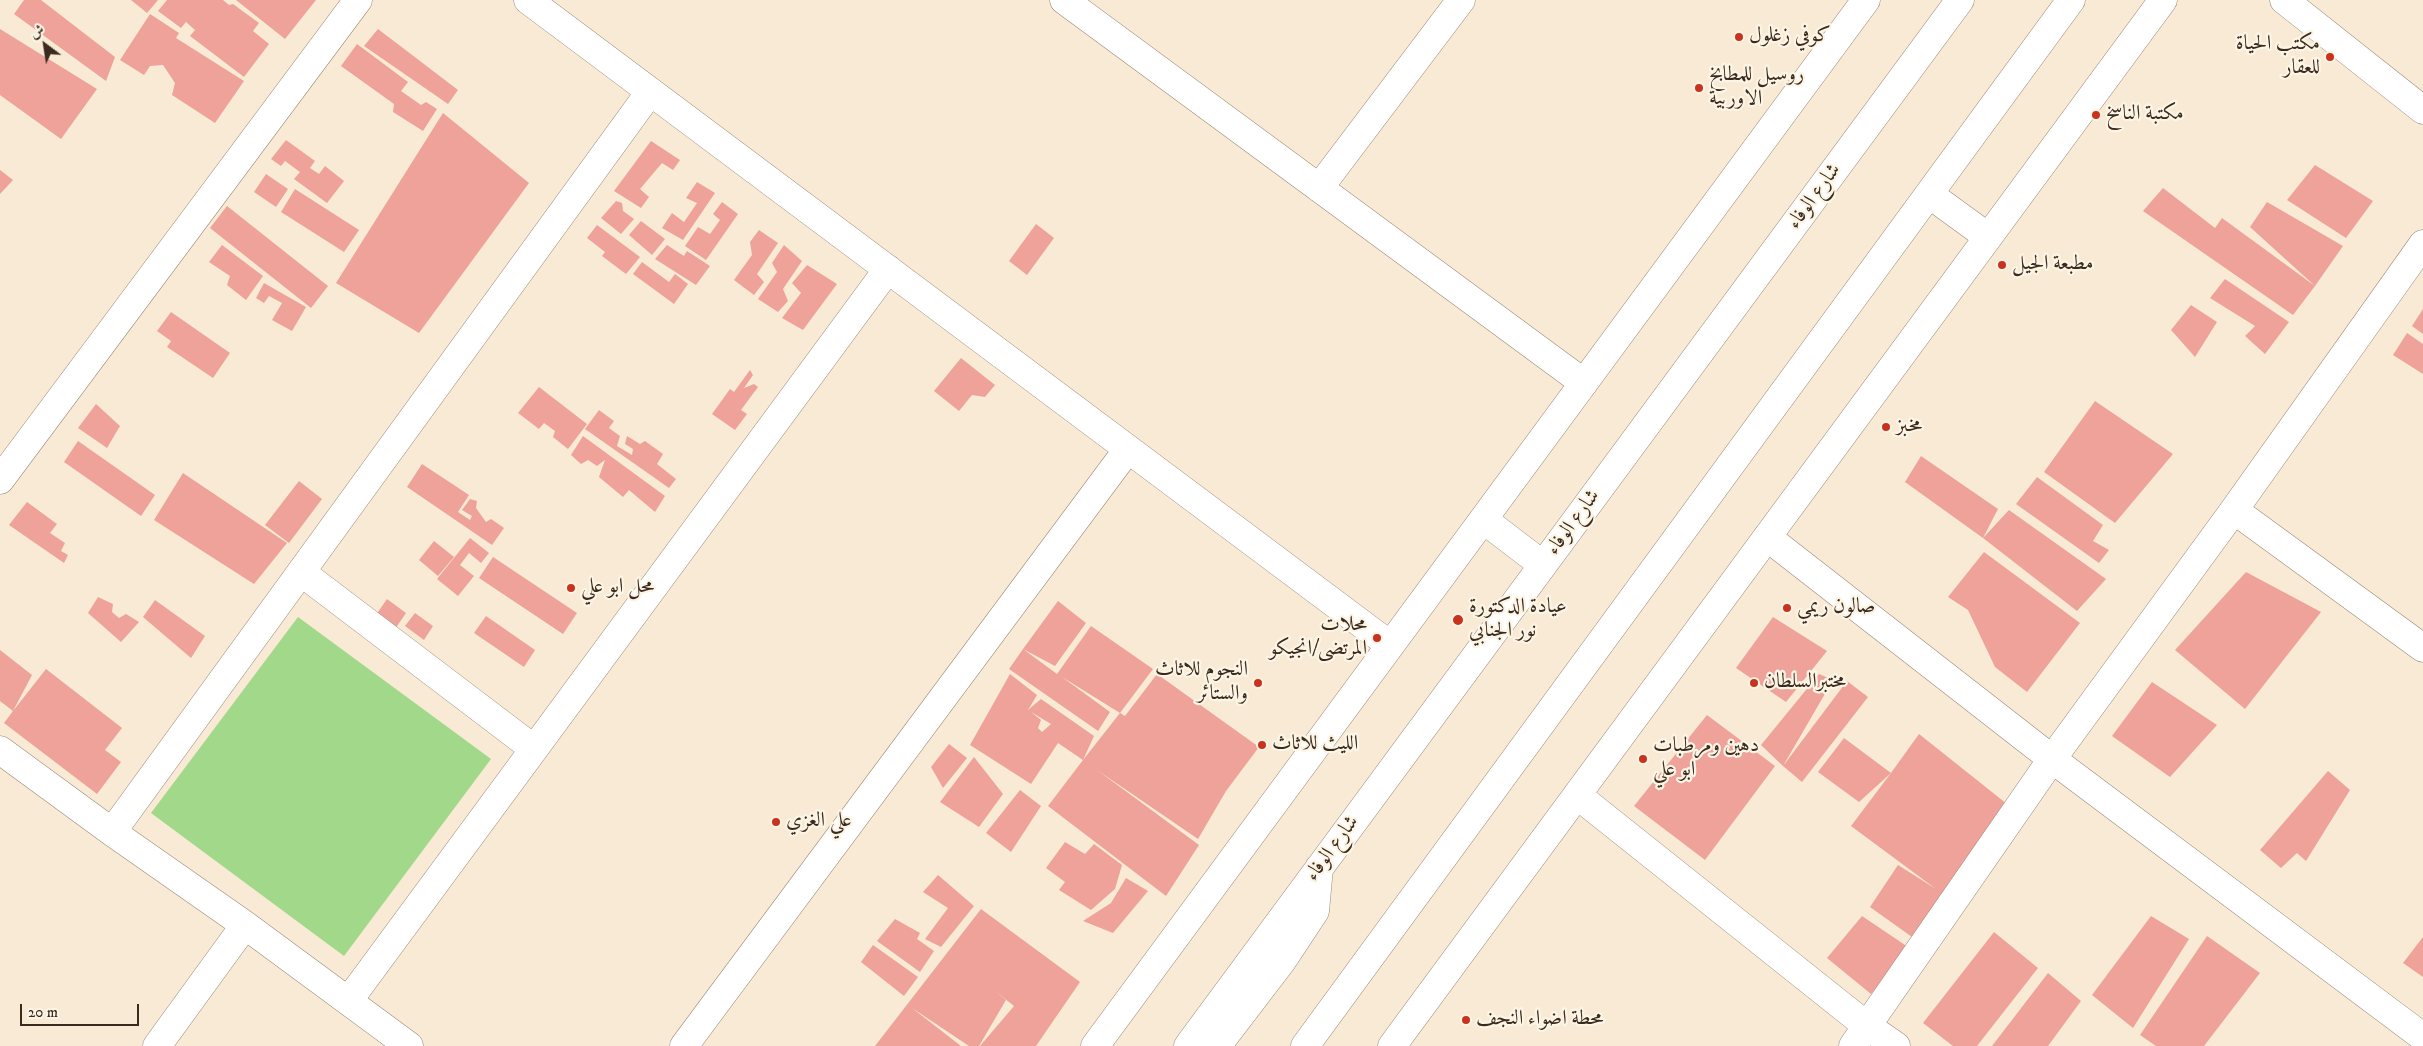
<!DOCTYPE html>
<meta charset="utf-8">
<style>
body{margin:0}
#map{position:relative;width:2423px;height:1046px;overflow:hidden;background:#f8ead4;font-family:"IM FELL DW Pica",Amiri,serif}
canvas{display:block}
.north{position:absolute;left:20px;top:20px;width:50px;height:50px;-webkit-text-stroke:4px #fcf5e5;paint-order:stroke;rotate:329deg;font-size:14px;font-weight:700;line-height:20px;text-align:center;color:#3b2a1e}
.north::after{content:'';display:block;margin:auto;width:18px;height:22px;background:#3b2a1e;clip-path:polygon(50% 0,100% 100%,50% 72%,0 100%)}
.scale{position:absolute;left:20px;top:1004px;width:119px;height:22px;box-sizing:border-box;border:2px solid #3b2a1e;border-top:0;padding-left:6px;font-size:15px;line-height:18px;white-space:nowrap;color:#3b2a1e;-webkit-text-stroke:4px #fcf5e5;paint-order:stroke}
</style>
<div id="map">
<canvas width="2423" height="1046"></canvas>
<div class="north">ش</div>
<div class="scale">20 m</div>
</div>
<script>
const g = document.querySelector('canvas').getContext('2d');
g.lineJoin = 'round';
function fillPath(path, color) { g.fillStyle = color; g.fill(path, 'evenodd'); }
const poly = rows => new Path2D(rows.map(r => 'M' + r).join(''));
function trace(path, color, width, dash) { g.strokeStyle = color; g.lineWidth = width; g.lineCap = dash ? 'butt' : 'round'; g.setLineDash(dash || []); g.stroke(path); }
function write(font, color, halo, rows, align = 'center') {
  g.font = font + ' "IM FELL DW Pica",Amiri,serif'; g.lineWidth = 4.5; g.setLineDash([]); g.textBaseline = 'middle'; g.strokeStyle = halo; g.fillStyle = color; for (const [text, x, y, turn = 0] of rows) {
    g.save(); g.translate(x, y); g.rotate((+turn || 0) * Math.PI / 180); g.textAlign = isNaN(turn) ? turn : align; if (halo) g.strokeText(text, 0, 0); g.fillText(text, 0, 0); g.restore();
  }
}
const green = poly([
 [298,617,491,759,344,956,151,813]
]);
const building = poly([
 [24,0,41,0,115,57,106,81,14,14],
 [131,0,158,0,147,13],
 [167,0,223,0,229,5,233,4,259,23,253,31,269,44,244,77,190,36,195,30,186,22,181,28,158,11],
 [236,0,316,0,285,39],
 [150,14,179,33,176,38,244,81,215,123,172,95,175,83,163,65,150,66,144,75,120,60],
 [0,29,97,89,61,139,0,95],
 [378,29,458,90,448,104,364,46],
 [357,44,408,82,401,91,421,105,426,102,437,109,423,131,393,112,394,104,341,66],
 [443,113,529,183,419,333,336,283],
 [286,140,315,161,310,168,319,174,325,166,344,181,327,203,294,179,300,172,285,161,281,166,271,159],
 [651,141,680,160,673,170,662,163,640,189,649,197,641,208,614,191],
 [2315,165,2373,201,2346,238,2287,200],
 [0,170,13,180,0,194],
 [266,174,288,189,276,207,254,192],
 [697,182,715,193,683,240,662,228,672,213,684,222,697,203,686,198],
 [2163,188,2215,228,2222,218,2315,286,2250,227,2267,202,2343,246,2315,286,2293,315,2143,211],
 [295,189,359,230,344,252,281,212],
 [616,201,622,203,623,211,634,219,621,234,601,218],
 [722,202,738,214,706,260,685,246,698,227,710,234,720,220,713,214],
 [227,206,328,286,311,308,210,228],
 [641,221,665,239,652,255,629,235],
 [1036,224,1054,238,1027,275,1009,261],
 [597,225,640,257,626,274,602,256,605,252,587,238],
 [759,230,778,243,757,274,764,282,754,295,734,280,752,255,750,242],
 [222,245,263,276,246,300,227,285,230,276,209,262],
 [667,245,684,256,687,251,710,266,696,285,655,259],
 [784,245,802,261,783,289,788,301,778,312,758,299,777,272,772,263],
 [642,262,669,282,675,274,688,284,674,304,633,274],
 [807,265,837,284,803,330,782,318,801,293,792,283],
 [2225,279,2289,322,2265,354,2245,336,2255,326,2210,298],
 [264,283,306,307,292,331,272,320,282,303,269,296,264,303,256,298],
 [2191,305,2217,322,2195,357,2171,330],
 [2423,309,2423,334,2412,326],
 [171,312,230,353,213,378,167,347,171,341,157,331],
 [2407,333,2423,344,2423,374,2393,355],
 [961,358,995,385,985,397,972,395,959,411,934,391],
 [750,370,753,375,744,388,754,384,758,387,741,410,747,414,735,430,712,414,730,389,734,392],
 [539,387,587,424,568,449,553,437,555,431,544,423,539,429,518,413],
 [2095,401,2173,454,2115,523,2044,472],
 [96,404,120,426,107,448,78,428],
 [599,410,614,421,609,428,620,436,617,446,632,455,633,449,625,444,627,436,640,444,645,441,663,454,657,464,676,479,669,488,585,429],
 [583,436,665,496,655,512,629,490,623,497,599,477,605,460,597,466,588,460,581,464,571,455],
 [78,441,155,495,141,516,64,462],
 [1921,456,1998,509,1983,538,1905,482],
 [422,464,469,495,458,512,470,520,472,516,462,510,470,499,477,501,476,508,486,522,491,519,504,528,492,545,407,487],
 [183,473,287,543,254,584,154,520],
 [2037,477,2103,525,2093,541,2109,550,2099,563,2016,504],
 [299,481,322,499,289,543,265,525],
 [27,502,57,524,50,533,65,543,61,551,68,555,64,563,9,525],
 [2009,510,2106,579,2077,611,1983,538],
 [470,538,489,553,481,563,469,553,460,565,474,576,458,596,437,579],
 [434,541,454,557,438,576,419,560],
 [1984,552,2080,623,2027,692,1995,667,1968,610,1948,597],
 [493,557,577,613,563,634,479,578],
 [2246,572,2321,612,2245,709,2175,650],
 [98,597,113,604,112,612,119,618,126,614,139,622,121,642,88,613],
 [387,599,406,613,395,629,376,615],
 [155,600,205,636,191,658,143,617],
 [1058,601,1086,623,1055,666,1023,649],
 [415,613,433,626,424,640,405,626],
 [486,616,535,650,524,667,474,633],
 [1773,617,1827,651,1786,702,1736,668],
 [1091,626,1153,669,1120,713,1125,716,1157,674,1259,747,1226,791,1198,839,1097,770,1199,845,1166,896,1048,806,1083,760,1058,743,1031,784,970,745,1010,674,1037,695,1028,710,1041,699,1094,736,1083,760,1120,713,1062,677,1110,712,1098,731,1009,669,1023,649,1057,674],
 [1031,712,1051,724,1042,732,1038,728,1041,720],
 [0,650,32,675,13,711,46,669,122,728,105,750,121,762,97,794,4,723,13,711,0,701],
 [1819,674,1833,680,1783,766,1847,681,1868,697,1802,782,1783,766,1761,745],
 [2152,682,2217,725,2170,777,2112,736],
 [1707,715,1775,766,1705,860,1634,806],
 [1919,734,2007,804,1912,937,1870,907,1898,865,1936,889,1851,826,1891,773,1859,802,1818,772,1844,738,1891,773],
 [949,744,967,758,943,788,931,767],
 [974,757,1003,794,979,827,940,802],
 [2328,771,2350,790,2306,861,2297,853,2281,868,2260,850],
 [1020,790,1041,806,1011,852,986,833],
 [1065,842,1085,854,1094,844,1122,865,1115,889,1091,910,1059,890,1065,882,1046,868],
 [938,875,974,906,941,947,925,939,948,908,923,892],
 [1126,878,1148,891,1113,933,1083,921,1111,903],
 [981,909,1080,982,1036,1046,980,1046,1014,1006,994,990,1006,1000,979,1046,969,1046,912,1008,961,1046,875,1046],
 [1862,916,1908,947,1871,994,1827,958],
 [2151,916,2189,939,2133,1028,2092,995],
 [895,919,920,933,917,939,934,951,920,972,877,941],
 [1994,932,2038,968,1977,1046,1953,1046,1923,1023],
 [2207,936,2260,973,2204,1046,2156,1046,2140,1035],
 [2423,937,2423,977,2403,963],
 [873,945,918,977,904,996,861,962],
 [2048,973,2081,1001,2048,1046,1992,1046]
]);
const minor = poly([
 [528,0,1390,645],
 [1064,0,1584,383],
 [2284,0,2423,110],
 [1319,188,1461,0],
 [0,480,358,0],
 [2234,510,2423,648],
 [1767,537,2052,759,2423,1037],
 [301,572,534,749],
 [0,750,112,832,245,925,409,1046],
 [1577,795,1867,1026,1896,1046],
 [112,832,650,92],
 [349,1000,888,269],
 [157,1046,245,925],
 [684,1046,1128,449],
 [1095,1046,1866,0],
 [1392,1046,2163,0],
 [1853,1046,2052,759,2234,510,2423,244]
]);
const major = poly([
 [1929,194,1988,237],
 [1484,520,1543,565],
 [1188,1046,1960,0],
 [1217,1046,1282,961,1315,911,1319,868],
 [1305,1046,2071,0]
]);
const markers = [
 [1739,37,5,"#c8321e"],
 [2330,57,5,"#c8321e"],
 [1699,88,5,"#c8321e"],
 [2096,115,5,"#c8321e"],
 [2002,265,5,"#c8321e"],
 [1886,427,5,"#c8321e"],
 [571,588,5,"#c8321e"],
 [1787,608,5,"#c8321e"],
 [1458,620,6,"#c8321e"],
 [1377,638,5,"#c8321e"],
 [1258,683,5,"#c8321e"],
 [1754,683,5,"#c8321e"],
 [1262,745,5,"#c8321e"],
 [1643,759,5,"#c8321e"],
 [776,822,5,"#c8321e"],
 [1466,1020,5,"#c8321e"]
];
const poiNames = [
 ["كوفي زغلول",1749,37],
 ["مكتب الحياة",2320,45,"right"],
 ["للعقار",2320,69,"right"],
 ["روسيل للمطابخ",1709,76],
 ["الاوربية",1709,100],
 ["مكتبة الناسخ",2106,115],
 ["مطبعة الجيل",2012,265],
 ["مخبز",1896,427],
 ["محل ابو علي",581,588],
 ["عيادة الدكتورة",1469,608],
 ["نور الجنابي",1469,632],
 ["صالون ريمي",1797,608],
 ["محلات",1367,626,"right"],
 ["المرتضى/انجيكو",1367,650,"right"],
 ["النجوم للاثاث",1248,671,"right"],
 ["والستائر",1248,695,"right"],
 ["مختبرالسلطان",1764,683],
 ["الليث للاثاث",1272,745],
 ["دهين ومرطبات",1653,747],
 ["ابو علي",1653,771],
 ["علي الغزي",786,822],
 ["محطة اضواء النجف",1476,1020]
];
const streetNames = [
 ["شارع الوفاء",1815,197,-54],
 ["شارع الوفاء",1574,523,-54],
 ["شارع الوفاء",1333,849,-54]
];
fillPath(green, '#a1d889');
fillPath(building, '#eea29a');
trace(minor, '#9a8a79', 29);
trace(major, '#9a8a79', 29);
trace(minor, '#fff', 28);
trace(major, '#fff', 28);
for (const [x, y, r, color] of markers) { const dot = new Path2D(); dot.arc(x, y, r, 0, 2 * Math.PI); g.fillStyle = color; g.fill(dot); trace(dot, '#fcf5e5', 2); }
write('21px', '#3b2a1e', '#fcf5e5', poiNames, 'left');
write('21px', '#3b2a1e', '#fcf5e5', streetNames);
</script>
